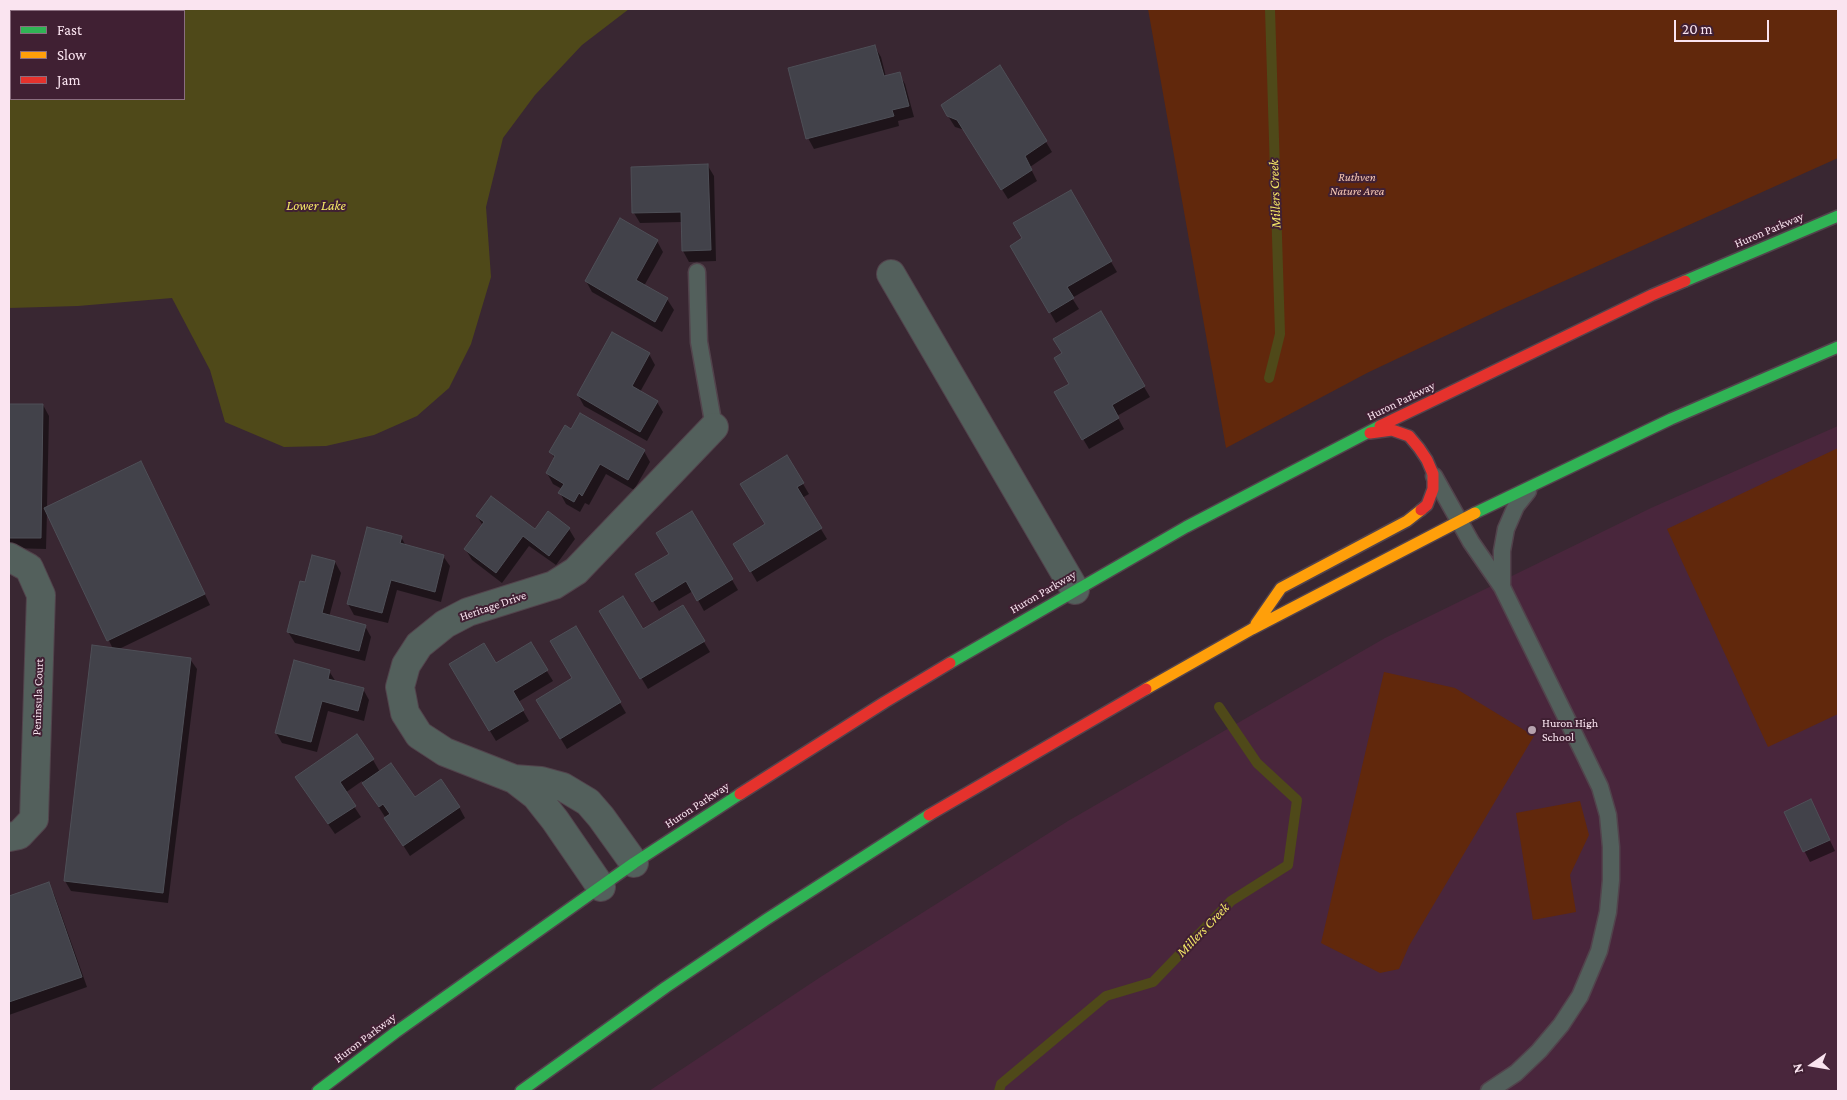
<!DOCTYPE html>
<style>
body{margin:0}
#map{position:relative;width:1847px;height:1100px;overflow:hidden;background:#392732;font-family:"Crimson Pro",serif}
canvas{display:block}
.frame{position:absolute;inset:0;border:10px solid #fae4f0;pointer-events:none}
.legend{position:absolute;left:10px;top:10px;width:175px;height:90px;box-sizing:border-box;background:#402033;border:1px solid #8a6e7f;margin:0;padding:6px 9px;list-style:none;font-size:15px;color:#fae4f0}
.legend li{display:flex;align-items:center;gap:10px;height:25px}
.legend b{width:25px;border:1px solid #8a6e7f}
.north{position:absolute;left:1787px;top:1040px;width:50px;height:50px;-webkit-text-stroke:4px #402033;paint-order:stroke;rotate:257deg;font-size:14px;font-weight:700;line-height:20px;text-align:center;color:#fae4f0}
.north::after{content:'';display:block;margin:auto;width:18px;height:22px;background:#fae4f0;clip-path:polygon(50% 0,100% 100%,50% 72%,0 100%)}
.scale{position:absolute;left:1674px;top:20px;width:95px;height:22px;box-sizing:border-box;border:2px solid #fae4f0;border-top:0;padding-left:6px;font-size:15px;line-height:18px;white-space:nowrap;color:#fae4f0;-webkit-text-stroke:4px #402033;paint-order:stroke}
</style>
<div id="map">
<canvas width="1847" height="1100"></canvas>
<div class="frame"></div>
<ul class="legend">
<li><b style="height:6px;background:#30b455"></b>Fast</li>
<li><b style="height:6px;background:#ff9f0a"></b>Slow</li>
<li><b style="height:6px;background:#e5322d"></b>Jam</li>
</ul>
<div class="north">N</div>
<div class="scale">20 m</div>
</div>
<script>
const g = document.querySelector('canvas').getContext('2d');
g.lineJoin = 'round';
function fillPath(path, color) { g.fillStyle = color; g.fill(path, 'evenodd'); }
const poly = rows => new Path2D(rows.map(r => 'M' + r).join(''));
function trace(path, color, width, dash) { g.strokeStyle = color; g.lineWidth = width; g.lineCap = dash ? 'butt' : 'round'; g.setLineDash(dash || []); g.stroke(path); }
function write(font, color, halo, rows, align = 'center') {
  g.font = font + ' "Crimson Pro",serif'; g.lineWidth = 4; g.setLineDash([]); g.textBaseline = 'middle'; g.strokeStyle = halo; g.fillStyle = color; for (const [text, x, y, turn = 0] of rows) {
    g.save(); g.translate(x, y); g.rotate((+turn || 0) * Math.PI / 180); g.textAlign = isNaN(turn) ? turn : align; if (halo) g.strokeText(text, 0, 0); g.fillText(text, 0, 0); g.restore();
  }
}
const built = poly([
 [1838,426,1838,1091,649,1091,822,976,1068,821,1385,638,1651,508]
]);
const green = poly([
 [1148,9,1838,9,1838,158,1504,308,1367,373,1226,448],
 [1838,448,1838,714,1768,747,1667,529],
 [1384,672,1455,688,1534,736,1409,946,1399,969,1380,973,1321,943],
 [1580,801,1589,835,1570,875,1576,912,1533,920,1516,813]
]);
const water = poly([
 [150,9,629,9,582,45,535,95,503,138,486,207,491,277,471,344,449,388,417,416,374,435,326,446,284,447,225,422,210,370,172,298,78,306,9,308,9,65,11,65,11,99,184,99,184,11,147,11]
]);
const shadow = poly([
 [875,47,881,57,886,77,899,74,905,84,914,117,898,121,899,126,814,149,808,138],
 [948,116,1046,142,1052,152,1030,167,1037,181,1008,199,965,130,955,127],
 [708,166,714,176,716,261,689,262,683,251,682,222,640,223,634,213],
 [1070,192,1117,272,1072,298,1079,309,1056,323,1012,246,1024,239],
 [657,241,663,252,644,286,667,299,674,310,662,332,592,292,586,281],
 [1100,313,1150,397,1117,416,1124,429,1089,449,1056,393,1070,385],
 [649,354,655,365,640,392,657,402,663,412,647,441,584,406,578,395],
 [9,405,43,405,49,416,47,507,141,462,210,605,117,650,190,659,197,669,168,903,71,891,65,881,113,649,47,512,46,549,9,548],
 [571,431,644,451,650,462,634,490,606,474,589,505,585,503,580,512,566,504,560,493,562,489,553,484,547,473,555,459,551,452],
 [787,457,809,494,802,498,827,539,757,582,735,544,766,525],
 [692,512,738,590,704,611,693,591,659,611,637,574,670,554],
 [477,516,535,530,569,529,575,539,556,565,529,546,502,583,472,560,466,550,483,526],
 [401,537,406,546,443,556,450,566,441,602,397,590,388,623,354,615,348,604],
 [335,562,341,573,329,617,365,626,371,637,365,661,295,643,288,632,306,584],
 [683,607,710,652,648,689,601,611,643,631],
 [575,627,626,713,567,749,538,701,574,679],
 [530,644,553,681,518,702,529,721,496,741,450,665,495,665],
 [329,671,336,682,363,689,369,700,364,721,328,711,317,752,282,743,276,733],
 [373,760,380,772,414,799,459,807,465,818,410,856,362,781,345,793,361,817,335,834,303,788],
 [1816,811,1835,851,1810,862,1785,813],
 [48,884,54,894,87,987,9,1015,9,897]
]);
const stream = poly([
 [1269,378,1280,334,1270,9],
 [999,1091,1001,1084,1106,996,1153,982,1231,901,1288,865,1297,800,1257,763,1219,707]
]);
const building = poly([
 [875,45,884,76,900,72,909,106,892,110,894,116,806,139,788,68,875,45],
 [1000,65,1047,141,1025,156,1032,170,1001,190,957,120,947,116,941,105,1000,65],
 [708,164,711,250,682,251,681,212,632,213,631,167,708,164],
 [1071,190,1112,261,1067,287,1074,298,1049,313,1010,246,1022,238,1013,223,1071,190],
 [620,218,658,240,636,280,668,298,655,322,585,281,620,218],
 [1101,311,1145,386,1112,405,1119,418,1082,440,1054,392,1069,384,1054,358,1062,353,1053,339,1101,311],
 [612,332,650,353,632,386,658,401,640,432,577,395,612,332],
 [9,404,43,404,41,538,9,538,9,404],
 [580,413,645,450,628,480,600,464,582,496,579,493,574,502,558,493,564,484,546,473,555,456,549,452,565,425,571,429,580,413],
 [787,455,804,483,797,487,822,528,750,572,733,544,765,524,740,484,787,455],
 [141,461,205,594,107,641,44,508,141,461],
 [491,496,535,529,548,511,570,528,549,556,523,536,496,573,464,549,484,522,476,516,491,496],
 [692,511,733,579,697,601,686,581,652,602,635,574,669,554,656,533,692,511],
 [367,527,402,536,400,543,444,555,435,592,391,580,382,613,347,604,367,527],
 [312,555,335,561,322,613,366,625,359,651,287,632,300,581,305,582,312,555],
 [623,596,643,629,683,605,705,641,640,679,599,611,623,596],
 [576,626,621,702,560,739,536,700,572,678,550,641,576,626],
 [531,642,548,670,513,691,524,710,489,731,449,664,484,643,496,663,531,642],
 [92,645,191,658,163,893,64,881,92,645],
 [294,660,330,670,328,679,364,688,358,711,322,701,311,742,275,733,294,660],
 [357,734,374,759,340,782,356,806,328,824,295,777,357,734],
 [391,763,415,797,441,779,460,807,403,846,384,818,390,814,383,804,379,807,362,783,391,763],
 [1811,799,1830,840,1803,852,1784,812,1811,799],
 [49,882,82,977,9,1002,9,896,49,882]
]);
const lane = poly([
 [697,272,699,342,714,427],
 [1434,476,1471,542,1502,587,1586,758,1600,787,1608,815,1611,847,1611,880,1608,912,1599,951,1580,996,1561,1025,1539,1051,1516,1073,1489,1091],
 [1502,587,1502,551,1506,529,1516,506,1528,491]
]);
const street = poly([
 [891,274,1075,590],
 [9,557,29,568,41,595,34,819,19,835,9,837],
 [514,779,445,752,419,735,405,713,400,687,406,665,419,645,445,624,468,612,554,585,576,571,714,427],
 [601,887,555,820,536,796,514,779,541,781,563,787,588,802,601,817,634,863]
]);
const fast = poly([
 [1685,281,1838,216],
 [1475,513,1671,419,1838,347],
 [950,663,1186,527,1380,426],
 [318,1091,396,1032,634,863,740,794],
 [521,1091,666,987,767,919,929,815]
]);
const slow = poly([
 [1256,624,1281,588,1407,521,1421,510],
 [1146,689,1252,629,1475,513]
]);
const jam = poly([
 [1380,426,1652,295,1685,281],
 [1370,433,1392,430,1409,436,1419,448,1427,460,1433,474,1433,489,1427,505,1421,510],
 [740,794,885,702,950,663],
 [929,815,1146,689]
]);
const markers = [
 [1532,730,5,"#b6a2ae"]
];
const parkNames = [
 ["Ruthven",1357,177],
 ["Nature Area",1357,191]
];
const streetNames = [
 ["Huron Parkway",1769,230,-23],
 ["Huron Parkway",1401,401,-26],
 ["Huron Parkway",1043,592,-30],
 ["Heritage Drive",493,606,-19],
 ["Peninsula Court",38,697,-88],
 ["Huron Parkway",697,805,-33],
 ["Huron Parkway",365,1038,-37]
];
const poiNames = [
 ["Huron High",1542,723],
 ["School",1542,737]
];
const waterNames = [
 ["Millers Creek",1275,194,-92],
 ["Lower Lake",316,206],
 ["Millers Creek",1203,930,-46]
];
fillPath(built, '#49263c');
fillPath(green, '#61280c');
fillPath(water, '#4f4919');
fillPath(shadow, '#0007');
trace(stream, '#4f4919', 10);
fillPath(building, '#42424a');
trace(building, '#4e4f57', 1);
trace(lane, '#52434c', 19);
trace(street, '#52434c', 30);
trace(fast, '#52434c', 14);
trace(slow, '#52434c', 14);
trace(jam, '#52434c', 14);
trace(lane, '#53605c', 16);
trace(street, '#53605c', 28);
trace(fast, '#30b455', 11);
trace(slow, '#ff9f0a', 11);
trace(jam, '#e5322d', 11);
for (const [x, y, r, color] of markers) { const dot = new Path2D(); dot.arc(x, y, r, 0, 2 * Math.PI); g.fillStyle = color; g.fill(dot); trace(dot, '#402033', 2); }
write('italic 12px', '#f7c9b5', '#402033', parkNames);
write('12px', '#fae4f0', '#402033', streetNames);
write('12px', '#fae4f0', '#402033', poiNames, 'left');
write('italic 14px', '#f5e967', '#402033', waterNames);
</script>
